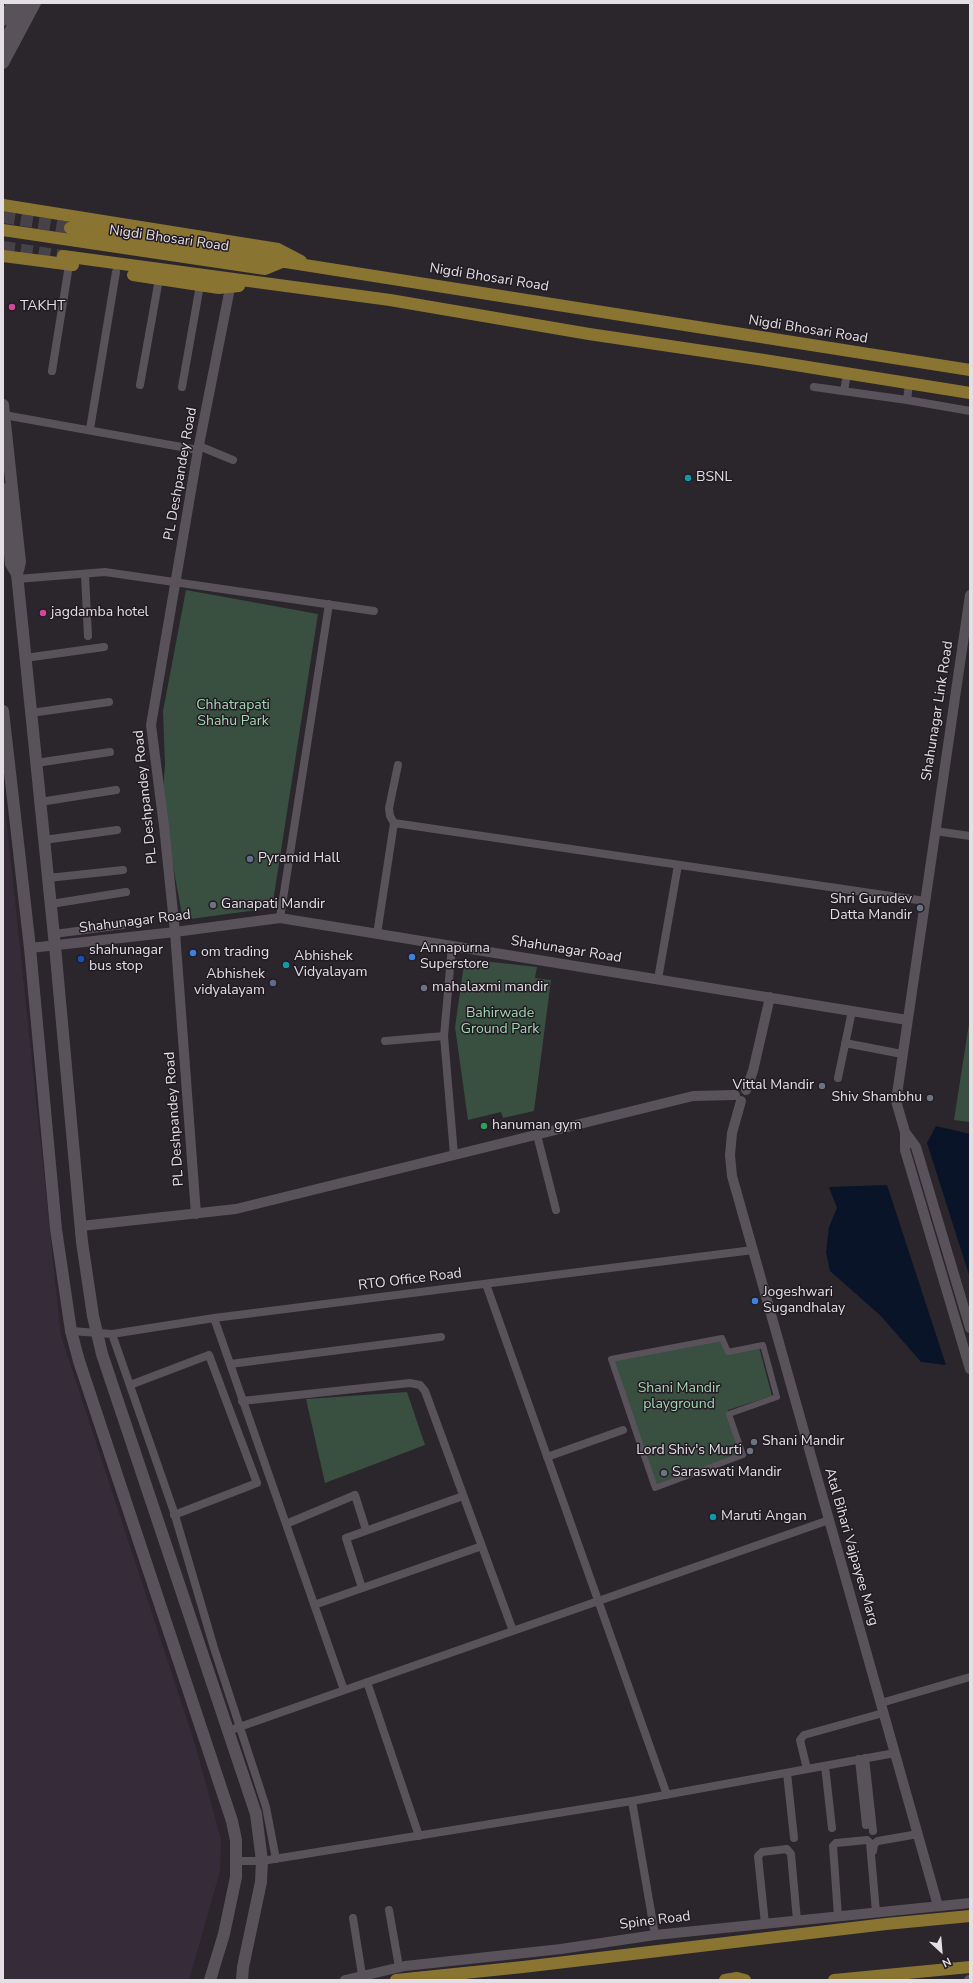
<!DOCTYPE html>
<style>
body{margin:0}
#map{position:relative;width:973px;height:1983px;overflow:hidden;background:#2b252c;font-family:"Nunito Sans",sans-serif}
canvas{display:block}
.frame{position:absolute;inset:0;border:4px solid #e3dfe4;pointer-events:none}
.north{position:absolute;left:921px;top:1931px;width:40px;height:40px;-webkit-text-stroke:3px #221b23;paint-order:stroke;rotate:154deg;font-size:11px;font-weight:700;line-height:16px;text-align:center;color:#e3dfe4}
.north::after{content:'';display:block;margin:auto;width:14px;height:18px;background:#e3dfe4;clip-path:polygon(50% 0,100% 100%,50% 72%,0 100%)}
</style>
<div id="map">
<canvas width="973" height="1983"></canvas>
<div class="frame"></div>
<div class="north">N</div>
</div>
<script>
const g = document.querySelector('canvas').getContext('2d');
g.lineJoin = 'round';
function fillPath(path, color) { g.fillStyle = color; g.fill(path, 'evenodd'); }
const poly = rows => new Path2D(rows.map(r => 'M' + r).join(''));
function trace(path, color, width, dash) { g.strokeStyle = color; g.lineWidth = width; g.lineCap = dash ? 'butt' : 'round'; g.setLineDash(dash || []); g.stroke(path); }
function write(font, color, halo, rows, align = 'center') {
  g.font = font + ' "Nunito Sans",sans-serif'; g.lineWidth = 3; g.setLineDash([]); g.textBaseline = 'middle'; g.strokeStyle = halo; g.fillStyle = color; for (const [text, x, y, turn = 0] of rows) {
    g.save(); g.translate(x, y); g.rotate((+turn || 0) * Math.PI / 180); g.textAlign = isNaN(turn) ? turn : align; if (halo) g.strokeText(text, 0, 0); g.fillText(text, 0, 0); g.restore();
  }
}
const built = poly([
 [3,787,61,1336,195,1744,221,1840,220,1871,189,1980,3,1980]
]);
const green = poly([
 [186,590,318,614,272,908,183,920,162,806,165,765,163,711],
 [474,960,537,967,535,978,551,980,534,1111,503,1118,501,1112,468,1120,455,1027,463,971,466,964],
 [970,1017,970,1122,954,1120],
 [722,1338,728,1352,758,1343,772,1396,728,1410,743,1455,655,1488,611,1359],
 [407,1392,425,1445,325,1483,306,1399]
]);
const water = poly([
 [936,1126,970,1134,970,1278,927,1143],
 [887,1185,946,1365,921,1362,881,1316,830,1271,826,1252,829,1227,837,1208,829,1187]
]);
const primaryTunnel = poly([
 [3,217,70,228],
 [3,247,63,256]
]);
const pedestrian = poly([
 [722,1338,728,1352,763,1345,777,1397,729,1414,743,1455,655,1488,611,1359,722,1338]
]);
const minor = poly([
 [52,371,69,265],
 [140,385,159,279],
 [182,387,200,285],
 [814,387,907,400,970,411],
 [844,391,847,374],
 [907,400,909,384],
 [4,415,198,450],
 [90,429,116,272],
 [199,446,233,460],
 [85,575,88,636],
 [17,579,105,572,374,611],
 [25,658,104,647],
 [31,713,109,702],
 [36,763,110,752],
 [40,802,116,790],
 [394,823,925,901],
 [935,831,970,836],
 [44,840,117,830],
 [48,878,123,870],
 [51,904,126,892],
 [280,918,329,604],
 [54,934,123,925],
 [377,934,394,823,390,816,389,808,398,765],
 [452,946,444,1036,454,1155],
 [658,979,678,865],
 [385,1041,444,1036],
 [845,1043,902,1054],
 [838,1078,852,1011],
 [537,1135,556,1210],
 [486,1284,667,1795],
 [214,1318,344,1690],
 [71,1331,112,1334,214,1318,753,1250],
 [112,1334,174,1512,214,1648,266,1807,276,1859],
 [230,1364,441,1337],
 [130,1385,209,1355,257,1483,174,1515],
 [242,1401,410,1383,420,1385,425,1391,513,1631],
 [547,1457,623,1430],
 [286,1524,355,1495,366,1530],
 [362,1588,346,1538,463,1496],
 [314,1605,482,1546],
 [367,1682,419,1836],
 [881,1703,970,1677],
 [228,1731,829,1520],
 [865,1758,873,1831],
 [859,1759,866,1825],
 [825,1766,832,1828],
 [807,1769,800,1740,804,1735,883,1713],
 [787,1773,794,1838],
 [632,1801,655,1935],
 [873,1851,874,1844,878,1841,918,1834],
 [237,1861,262,1861,632,1801,895,1753],
 [389,1910,399,1967],
 [838,1916,833,1846,836,1843,867,1840,870,1843,876,1912],
 [353,1918,362,1975],
 [765,1924,758,1856,762,1852,787,1849,791,1854,797,1920]
]);
const tertiary = poly([
 [970,595,896,1101,905,1132,905,1150,970,1369],
 [30,948,175,932,280,918,907,1020],
 [746,1090,753,1071,770,997],
 [741,1101,732,1133,730,1155,732,1176,938,1906],
 [905,1132,916,1147,970,1328],
 [196,1214,175,932,164,826,151,725,198,450,230,288],
 [81,1226,236,1209,693,1096,735,1095],
 [345,1980,405,1966,561,1949,655,1935,970,1903],
 [969,1980,970,1980]
]);
const secondary = poly([
 [3,20,13,3],
 [3,44,23,8],
 [3,63,35,3],
 [3,405,20,562,17,574],
 [3,489,11,564,17,574,55,946,82,1242,93,1316,102,1354,256,1814,262,1861,261,1882,243,1967,242,1980],
 [3,711,30,948,56,1229,71,1331,79,1361,232,1821,236,1840,236,1877,224,1934,210,1980]
]);
const primary = poly([
 [3,205,278,249,301,261],
 [70,228,970,370],
 [3,230,265,269,282,262],
 [3,256,73,265],
 [63,256,390,300,589,334,764,360,970,393],
 [133,275,219,288,239,286],
 [396,1980,523,1967,886,1924,970,1916],
 [725,1980,737,1978,745,1980],
 [834,1980,970,1967]
]);
const markers = [
 [12,307,4,"#d1479c"],
 [688,478,4,"#0f9aa8"],
 [43,613,4,"#d1479c"],
 [250,859,4,"#5c6f8a"],
 [213,905,4,"#6b7280"],
 [920,908,4,"#6b7280"],
 [193,953,4,"#3f7fe0"],
 [412,957,4,"#3f7fe0"],
 [81,959,4,"#1a4fb4"],
 [286,965,4,"#0f9aa8"],
 [273,983,4,"#5c6f8a"],
 [424,988,4,"#6b7280"],
 [822,1086,4,"#6b7280"],
 [930,1098,4,"#6b7280"],
 [484,1126,4,"#2e9e5b"],
 [755,1301,4,"#3f7fe0"],
 [754,1442,4,"#6b7280"],
 [750,1451,4,"#6b7280"],
 [664,1473,4,"#6b7280"],
 [713,1517,4,"#0f9aa8"]
];
const streetNames = [
 ["Nigdi Bhosari Road",169,239,8],
 ["Nigdi Bhosari Road",489,278,9],
 ["Nigdi Bhosari Road",808,330,9],
 ["PL Deshpandey Road",181,474,-80],
 ["Shahunagar Link Road",938,711,-81],
 ["PL Deshpandey Road",146,797,-96],
 ["Shahunagar Road",135,922,-7],
 ["Shahunagar Road",566,950,9],
 ["PL Deshpandey Road",175,1119,-94],
 ["RTO Office Road",410,1280,-7],
 ["Atal Bihari Vajpayee Marg",851,1547,74],
 ["Spine Road",655,1921,-7]
];
const poiNames = [
 ["TAKHT",20,307],
 ["BSNL",696,478],
 ["jagdamba hotel",51,613],
 ["Pyramid Hall",258,859],
 ["Shri Gurudev",912,900,"right"],
 ["Datta Mandir",912,916,"right"],
 ["Ganapati Mandir",221,905],
 ["Annapurna",420,949],
 ["Superstore",420,965],
 ["shahunagar",89,951],
 ["bus stop",89,967],
 ["om trading",201,953],
 ["Abhishek",294,957],
 ["Vidyalayam",294,973],
 ["Abhishek",265,975,"right"],
 ["vidyalayam",265,991,"right"],
 ["mahalaxmi mandir",432,988],
 ["Vittal Mandir",814,1086,"right"],
 ["Shiv Shambhu",922,1098,"right"],
 ["hanuman gym",492,1126],
 ["Jogeshwari",763,1293],
 ["Sugandhalay",763,1309],
 ["Shani Mandir",762,1442],
 ["Lord Shiv's Murti",742,1451,"right"],
 ["Saraswati Mandir",672,1473],
 ["Maruti Angan",721,1517]
];
const parkNames = [
 ["Chhatrapati",233,706],
 ["Shahu Park",233,722],
 ["Bahirwade",500,1014],
 ["Ground Park",500,1030],
 ["Shani Mandir",679,1389],
 ["playground",679,1405]
];
fillPath(built, '#362c39');
fillPath(green, '#394f40');
fillPath(water, '#0a1428');
trace(primaryTunnel, '#474148', 12, [12, 6]);
trace(pedestrian, '#59525b', 6);
trace(minor, '#59525b', 8);
trace(tertiary, '#59525b', 10);
trace(secondary, '#59525b', 12);
trace(primary, '#8a7432', 12);
for (const [x, y, r, color] of markers) { const dot = new Path2D(); dot.arc(x, y, r, 0, 2 * Math.PI); g.fillStyle = color; g.fill(dot); trace(dot, '#221b23', 1.5); }
write('14px', '#e3dfe4', '#221b23', streetNames);
write('14px', '#e3dfe4', '#221b23', poiNames, 'left');
write('14px', '#a4d8b4', '#221b23', parkNames);
</script>
